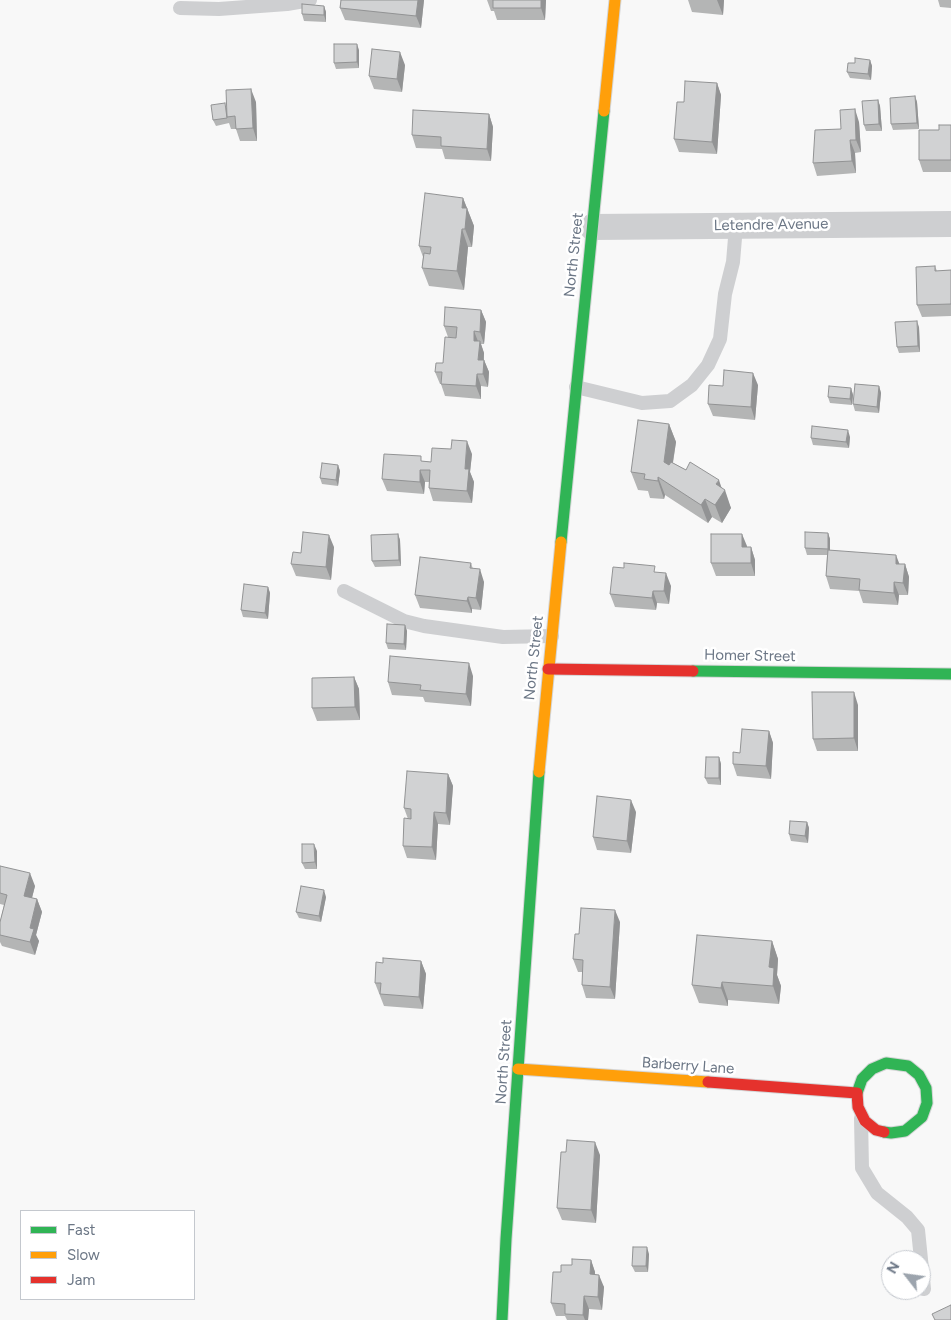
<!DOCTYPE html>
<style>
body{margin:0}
#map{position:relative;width:951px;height:1320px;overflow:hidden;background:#f8f8f8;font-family:Figtree,sans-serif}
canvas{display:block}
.legend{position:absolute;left:20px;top:1210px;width:175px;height:90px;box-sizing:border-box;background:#fff;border:1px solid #c4c8ce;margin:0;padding:6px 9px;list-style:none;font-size:15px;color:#6b7685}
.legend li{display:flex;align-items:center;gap:10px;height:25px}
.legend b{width:25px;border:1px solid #c4c8ce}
.north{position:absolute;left:881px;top:1250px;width:50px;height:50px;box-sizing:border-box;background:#fff;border:1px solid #c4c8ce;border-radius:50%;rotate:300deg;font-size:14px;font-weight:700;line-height:20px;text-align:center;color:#6b7685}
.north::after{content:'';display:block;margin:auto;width:18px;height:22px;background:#9ca4ad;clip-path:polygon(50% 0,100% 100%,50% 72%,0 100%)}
</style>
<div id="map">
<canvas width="951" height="1320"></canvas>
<ul class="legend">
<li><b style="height:6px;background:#30b455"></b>Fast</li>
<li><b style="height:6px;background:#ff9f0a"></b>Slow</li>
<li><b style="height:6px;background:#e5322d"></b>Jam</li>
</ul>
<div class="north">N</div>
</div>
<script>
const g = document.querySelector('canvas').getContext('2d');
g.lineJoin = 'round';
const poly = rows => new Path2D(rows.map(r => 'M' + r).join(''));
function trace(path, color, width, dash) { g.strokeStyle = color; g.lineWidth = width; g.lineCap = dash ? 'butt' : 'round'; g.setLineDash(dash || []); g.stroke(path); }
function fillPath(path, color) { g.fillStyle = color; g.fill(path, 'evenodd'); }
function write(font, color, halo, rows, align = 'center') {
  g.font = font + ' Figtree,sans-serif'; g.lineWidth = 5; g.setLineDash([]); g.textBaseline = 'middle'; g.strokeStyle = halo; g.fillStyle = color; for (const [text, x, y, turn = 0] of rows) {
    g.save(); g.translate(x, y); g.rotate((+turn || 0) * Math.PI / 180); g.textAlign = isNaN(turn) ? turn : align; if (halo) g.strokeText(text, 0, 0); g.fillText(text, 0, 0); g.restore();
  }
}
const lane = poly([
 [180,8,219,9,287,4,310,0],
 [576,387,642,403,670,401,692,385,708,365,720,339,725,294,733,262,736,226],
 [344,591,404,621,424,626,503,637,552,636],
 [861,1118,862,1168,877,1193,907,1217,918,1230,924,1289]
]);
const street = poly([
 [592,227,951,224]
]);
const fast = poly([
 [561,542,604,111],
 [693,671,951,674],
 [857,1093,862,1079,872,1069,886,1063,908,1066,919,1075,926,1088,927,1103,922,1117,905,1131,891,1133,884,1132],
 [502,1320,506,1239,539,772]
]);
const slow = poly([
 [604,111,615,0],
 [539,772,561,542],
 [518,1069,708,1082]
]);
const jam = poly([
 [548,669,693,671],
 [708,1082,857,1093,858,1107,865,1121,876,1130,884,1132]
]);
const wall = poly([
 [341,0,424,0,421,28,345,20,340,8],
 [487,0,546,0,545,20,497,20,494,11,491,11],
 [688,0,724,0,723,15,692,12],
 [938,0,951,0,951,8,940,7],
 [324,6,326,12,326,22,304,21,302,14],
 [359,50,359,68,336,69,334,63],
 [870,60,872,66,871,80,850,78,847,72],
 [405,65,402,92,374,89,369,76],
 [717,83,721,95,717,154,679,152,674,139,684,102],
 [915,96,917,102,919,129,893,130,891,124],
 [878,100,880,106,882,131,866,131,864,125],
 [256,102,257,141,240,141,236,129,231,129,229,123,216,126,213,120,226,108],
 [489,114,493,127,491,161,445,159,442,149,416,148,412,135],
 [859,122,861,152,855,153,856,173,817,176,813,163,841,129],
 [951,125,951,172,923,172,919,160,939,130],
 [463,198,474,226,472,247,468,247,464,290,429,286,422,268,423,257,419,246],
 [935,266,937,271,951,270,951,316,922,317,917,305],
 [481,310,486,322,484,344,481,344,484,353,484,360,489,372,488,387,481,386,481,399,445,396,441,384,440,384,435,372,443,363,448,337,444,326],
 [919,327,920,352,899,353,897,347],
 [758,385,755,420,713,416,708,404,723,386],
 [879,386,881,393,879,413,855,411,853,404],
 [851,388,853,395,852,405,830,403,828,397],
 [669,424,676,442,673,463,721,488,731,508,722,523,712,517,708,523,665,495,664,499,650,498,648,491,638,490,631,472],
 [850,437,849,448,813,445,811,438],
 [472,454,470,472,474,482,472,503,433,501,429,488,429,482,425,482,424,494,387,491,382,479,423,461,431,462],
 [338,465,340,471,338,486,322,484,320,478],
 [828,533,830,539,830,550,899,564,905,564,909,577,908,595,899,595,898,605,863,603,859,591,830,589,826,576,827,555,807,555,805,548],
 [398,534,400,540,401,566,375,567,372,561],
 [747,546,747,547,751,547,755,560,755,576,716,576,711,563],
 [334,547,331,580,296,576,291,564,301,553],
 [471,563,473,569,484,582,481,610,472,609,472,613,420,608,415,595],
 [657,573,671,586,669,604,657,603,656,610,615,607,610,594],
 [268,587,270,593,268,619,243,617,241,610],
 [405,625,407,631,406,650,388,649,386,643],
 [473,676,471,706,425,702,423,697,392,695,388,682],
 [354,677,359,689,360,720,317,721,312,708],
 [858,705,858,751,817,751,813,739],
 [769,731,773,743,771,779,737,776,733,764,740,753],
 [719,757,721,764,721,785,708,784,705,778],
 [448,774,453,786,450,825,438,824,436,860,407,858,403,846,408,819,404,808],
 [636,812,631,853,597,850,593,837],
 [807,822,809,828,808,843,791,841,789,834],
 [317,851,317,869,305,869,302,863],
 [0,866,35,886,32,898,37,899,42,912,36,935,39,941,35,955,2,946,0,942,0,922,4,905,0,904],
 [326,897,321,922,299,918,296,912],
 [620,922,615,999,586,998,582,985,583,972,578,972,573,959,579,934],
 [772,941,778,959,777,975,781,986,779,1004,728,1000,728,1006,699,1003,692,985],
 [421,961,426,974,423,1009,384,1006,375,983,383,963],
 [600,1155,596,1223,562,1220,557,1208],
 [649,1254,648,1272,635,1272,632,1266],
 [591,1260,595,1272,595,1274,604,1287,602,1310,589,1309,588,1320,567,1320,565,1316,556,1316,551,1303,561,1272,572,1265]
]);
const shadedWall = poly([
 [418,0,424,0,421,28,416,16],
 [541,0,546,0,545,20,541,8],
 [717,0,724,0,723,15],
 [324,6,326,12,326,22,324,15],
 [357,44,359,50,359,68,357,62],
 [400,52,405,65,402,92,397,79],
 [870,60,872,66,871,80,868,74],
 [717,83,721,95,717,154,712,142],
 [251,89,256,102,257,141,253,128],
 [915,96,917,102,919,129,917,123],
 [878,100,880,106,882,131,879,124],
 [855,109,859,122,861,152,856,140],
 [489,114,493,127,491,161,487,149],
 [850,140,855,153,856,173,852,161],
 [463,198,474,226,472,247,465,229,462,208],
 [462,229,468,247,464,290,457,271],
 [481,310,486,322,484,344,480,332],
 [917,321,919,327,920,352,918,346],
 [474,331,479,344,474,341],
 [480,341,484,353,483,372,478,360],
 [484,360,489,372,488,387,483,374],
 [753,373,758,385,755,420,751,407],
 [477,374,481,386,481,399,476,386],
 [879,386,881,393,879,413,877,407],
 [851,388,853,395,852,405,850,399],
 [669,424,676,442,670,480,664,462],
 [848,430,850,437,849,448,846,442],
 [467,441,472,454,470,472,474,482,472,503,467,491,465,469],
 [338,465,340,471,338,486,336,480],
 [420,470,425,482,424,494,420,482],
 [658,477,665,495,664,499,658,481],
 [719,480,723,492,725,490,731,508,722,523,715,505,716,484],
 [705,499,712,517,708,523,701,505],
 [828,533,830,539,830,555,828,549],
 [398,534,400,540,401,566,399,560],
 [742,534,747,546,747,560,742,547],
 [329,535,334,547,331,580,326,567],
 [751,547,755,560,755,576,751,563],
 [896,555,901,568,896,564],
 [905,564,909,577,908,595,903,583],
 [480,569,484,582,481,610,476,598],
 [666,573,671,586,669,604,664,591],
 [894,582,899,595,898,605,894,593],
 [268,587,270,593,268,619,265,613],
 [653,591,657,603,656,610,652,598],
 [468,597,472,609,472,613,467,601],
 [405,625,407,631,406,650,404,644],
 [469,663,473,676,471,706,466,694],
 [354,677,359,689,360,720,355,707],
 [854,692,858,705,858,751,854,738],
 [769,731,773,743,771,779,766,766],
 [719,757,721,764,721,785,719,778],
 [448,774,453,786,450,825,446,813],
 [631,800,636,812,631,853,627,841],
 [434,812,438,824,436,860,432,847],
 [807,822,809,828,808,843,805,836],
 [314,844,317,851,317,869,315,862],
 [30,873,35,886,29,909,24,896],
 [324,890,326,897,321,922,319,916],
 [37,899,42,912,36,935,39,941,35,955,30,942,30,928],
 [615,910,620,922,615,999,610,987],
 [772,941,778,959,777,975,781,986,779,1004,773,986,769,967],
 [421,961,426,974,423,1009,419,997],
 [722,982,728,1000,728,1006,721,988],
 [595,1142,600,1155,596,1223,591,1210],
 [647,1247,649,1254,648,1272,646,1266],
 [591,1260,595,1272,594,1287,590,1274],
 [599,1275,604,1287,602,1310,598,1297],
 [584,1296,589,1309,588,1320,585,1320,583,1315]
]);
const building = poly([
 [341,0,418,0,416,16,340,8,341,0],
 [493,0,541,0,541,8,493,8,493,0],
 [302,4,324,6,324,15,302,14,302,4],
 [334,44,357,44,357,62,334,63,334,44],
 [372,49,400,52,397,79,369,76,372,49],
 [855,58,870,60,868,74,847,72,848,63,855,63,855,58],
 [685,81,717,83,712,142,674,139,677,102,684,102,685,81],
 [251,89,253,128,236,129,235,116,227,117,226,90,251,89],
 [915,96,917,123,891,124,890,98,915,96],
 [878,100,879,124,864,125,862,101,878,100],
 [225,103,227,118,213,120,211,105,225,103],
 [855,109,856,140,850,140,852,161,813,163,815,130,841,129,840,110,855,109],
 [413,110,489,114,487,149,441,146,441,137,412,135,413,110],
 [939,125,951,125,951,160,919,160,919,130,939,130,939,125],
 [425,193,463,198,462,208,467,208,465,229,462,229,457,271,422,268,424,253,430,254,431,247,419,246,425,193],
 [935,266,935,271,951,270,951,304,917,305,916,267,935,266],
 [445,307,481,310,480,332,474,331,474,341,480,341,478,360,484,360,483,374,477,374,476,386,441,384,442,372,435,372,436,363,443,363,445,337,456,338,457,327,444,326,445,307],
 [917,321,918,346,897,347,895,322,917,321],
 [724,370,753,373,751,407,708,404,709,385,723,386,724,370],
 [855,384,879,386,877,407,853,404,855,384],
 [829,386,851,388,850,399,828,397,829,386],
 [638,420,669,424,664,462,669,465,671,462,686,470,690,462,719,480,716,484,725,490,715,505,705,499,701,505,658,477,658,481,644,479,645,474,631,472,638,420],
 [812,426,848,430,846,442,811,438,812,426],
 [452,440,467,441,465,469,469,469,467,491,429,488,430,470,420,470,420,482,382,479,384,454,421,456,421,461,431,462,432,448,451,449,452,440],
 [322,463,338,465,336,480,320,478,322,463],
 [303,532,329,535,326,567,291,564,293,552,301,553,303,532],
 [805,532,828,533,828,549,805,548,805,532],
 [398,534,399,560,372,561,371,535,398,534],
 [711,534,742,534,742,547,751,547,751,563,711,563,711,534],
 [828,550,896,555,896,564,905,564,903,583,894,582,894,593,859,590,860,579,826,576,828,550],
 [420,557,471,563,470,568,480,569,476,598,468,597,467,601,415,595,420,557],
 [624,563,655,566,654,572,666,573,664,591,653,591,652,598,610,594,613,567,624,568,624,563],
 [244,584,268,587,265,613,241,610,244,584],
 [387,624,405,625,404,644,386,643,387,624],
 [390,656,469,663,466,694,420,690,421,685,388,682,390,656],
 [354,677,355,707,312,708,312,678,354,677],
 [812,692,854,692,854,738,813,739,812,692],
 [742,729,769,731,766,766,733,764,733,752,740,753,742,729],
 [706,757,719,757,719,778,705,778,706,757],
 [407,771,448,774,446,813,434,812,432,847,403,846,404,818,411,819,411,809,404,808,407,771],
 [597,796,631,800,627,841,593,837,597,796],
 [790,821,807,822,805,836,789,834,790,821],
 [302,844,314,844,315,862,302,863,302,844],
 [0,866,30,873,24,896,37,899,30,928,34,929,30,942,0,935,0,922,7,895,0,893,0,866],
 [301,886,324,890,319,916,296,912,301,886],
 [581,908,615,910,610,987,582,985,583,960,573,959,575,934,579,934,581,908],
 [697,935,772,941,769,967,774,968,773,986,722,982,721,988,692,985,697,935],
 [383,958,421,961,419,997,380,994,381,983,375,983,376,962,383,963,383,958],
 [567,1140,595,1142,591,1210,557,1208,561,1152,566,1152,567,1140],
 [633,1247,647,1247,646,1266,632,1266,633,1247],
 [572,1259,591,1260,590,1274,599,1275,598,1297,584,1296,583,1315,565,1314,565,1304,551,1303,553,1272,561,1272,561,1265,572,1265,572,1259],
 [951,1305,951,1320,935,1320,932,1314,951,1305]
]);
const streetNames = [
 ["Letendre Avenue",771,225,-1],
 ["North Street",574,255,-84],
 ["Homer Street",750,656,1],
 ["North Street",534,658,-84],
 ["North Street",504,1062,-86],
 ["Barberry Lane",688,1066,4]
];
trace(fast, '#d4d5d6', 13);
trace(slow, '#d4d5d6', 13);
trace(jam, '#d4d5d6', 13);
trace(lane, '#cecfd1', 14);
trace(street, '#cecfd1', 26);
trace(fast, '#30b455', 11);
trace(slow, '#ff9f0a', 11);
trace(jam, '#e5322d', 11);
fillPath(wall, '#b4b5b5');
fillPath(shadedWall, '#929394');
fillPath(building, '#d1d2d3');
trace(building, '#929394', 1);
write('15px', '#6b7685', '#fff', streetNames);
</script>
